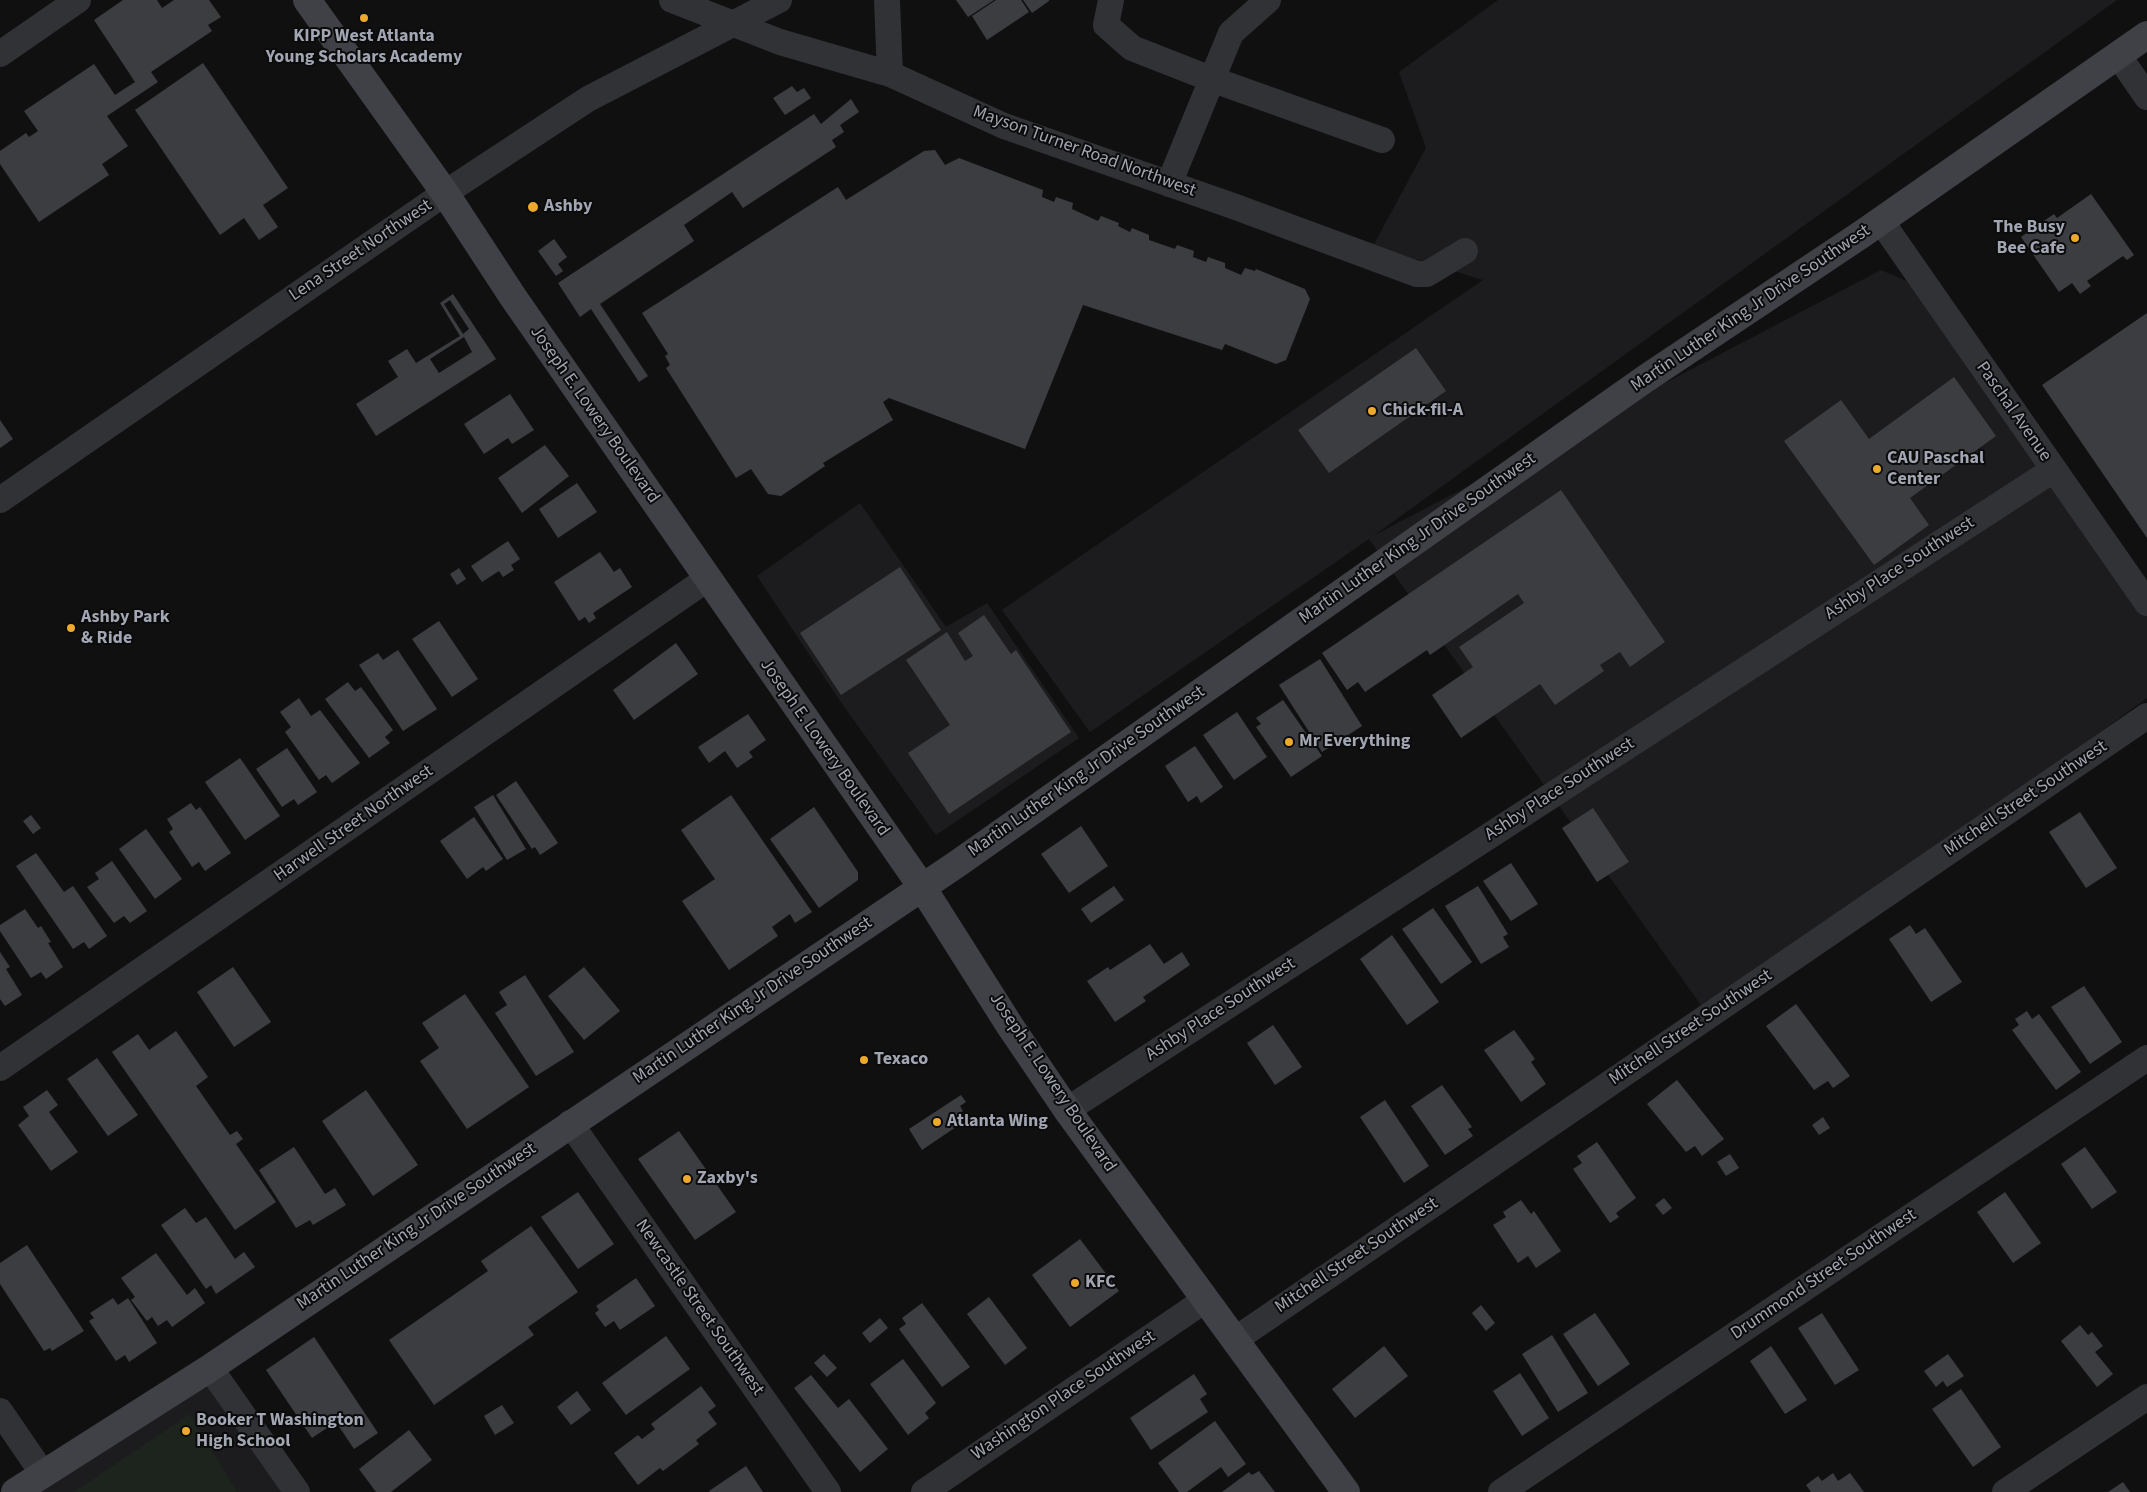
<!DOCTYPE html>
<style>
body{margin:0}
canvas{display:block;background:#101011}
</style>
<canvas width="2147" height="1492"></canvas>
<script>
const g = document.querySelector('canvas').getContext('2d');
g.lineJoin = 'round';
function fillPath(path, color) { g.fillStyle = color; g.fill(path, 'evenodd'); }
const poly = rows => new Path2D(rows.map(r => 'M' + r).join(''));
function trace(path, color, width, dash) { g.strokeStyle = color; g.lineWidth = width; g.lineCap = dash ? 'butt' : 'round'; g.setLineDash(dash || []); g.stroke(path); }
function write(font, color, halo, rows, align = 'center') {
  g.font = font + ' "Source Sans 3",sans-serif'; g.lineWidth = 4; g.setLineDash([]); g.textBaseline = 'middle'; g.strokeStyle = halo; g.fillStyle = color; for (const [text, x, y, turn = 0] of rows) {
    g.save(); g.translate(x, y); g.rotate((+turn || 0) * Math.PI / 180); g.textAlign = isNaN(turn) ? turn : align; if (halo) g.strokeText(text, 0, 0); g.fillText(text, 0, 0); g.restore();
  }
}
const built = poly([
 [1498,0,2117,0,1373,536,1881,270,1925,289,2147,611,2147,698,1708,1015,1369,539,1090,732,1002,610,1483,280,1373,246,1426,148,1399,72],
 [860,503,946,627,987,603,1079,738,936,835,838,698,757,576],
 [212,1371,297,1492,22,1492]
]);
const green = poly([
 [190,1414,237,1492,74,1492]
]);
const building = poly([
 [123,0,157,0,162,8,174,0,209,0,221,17,208,25,212,31,151,72,158,82,107,116,128,146,102,164,109,175,39,222,0,164,0,151,26,133,29,137,38,131,24,111,94,64,115,95,135,82,94,20],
 [956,0,994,0,968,17],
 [996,0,1021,0,1029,12,987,40,972,16],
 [1023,0,1049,0,1049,1,1032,13],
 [203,63,288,188,263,205,278,227,259,240,244,218,220,235,135,110],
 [792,86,797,92,804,88,811,98,785,115,773,98],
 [851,99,859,112,840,125,844,132,832,140,836,147,743,208,732,192,684,225,694,241,600,304,648,376,639,382,591,309,580,317,558,283,814,114,821,124],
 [935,150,945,165,959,158,1043,190,1042,197,1054,202,1056,197,1073,203,1072,209,1098,221,1101,216,1119,223,1118,226,1130,232,1132,228,1149,235,1149,240,1175,249,1177,245,1194,251,1193,257,1206,262,1208,257,1225,263,1225,268,1241,275,1245,268,1255,271,1256,269,1305,289,1310,299,1286,360,1276,364,1225,344,1222,350,1083,305,1025,449,889,398,883,402,893,420,823,463,825,466,781,496,768,494,751,469,736,478,666,368,670,365,665,356,668,354,642,313,838,187,846,200,924,151],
 [2091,194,2134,255,2127,260,2123,256,2087,281,2091,286,2080,294,2072,283,2059,292,2021,237,2054,214,2057,218],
 [554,239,567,257,558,264,563,271,556,276,538,251],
 [453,294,496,359,376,436,356,404,398,377,388,361,407,349,416,363,460,336,440,303],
 [450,300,469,329,463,334,444,304],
 [464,337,472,352,439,373,430,359],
 [2147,313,2147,538,2042,385],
 [1416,348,1446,391,1329,473,1298,430],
 [1954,377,1996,436,1910,498,1929,525,1874,565,1784,441,1841,400,1869,439],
 [510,394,534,430,512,444,508,438,484,454,464,424],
 [0,420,13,439,0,448],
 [545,445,569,476,522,513,498,478],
 [577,483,597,512,558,538,539,509],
 [1561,490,1665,642,1630,667,1620,652,1600,665,1604,671,1555,705,1540,684,1461,738,1432,695,1473,667,1459,647,1524,603,1518,594,1430,655,1427,650,1365,692,1358,682,1347,690,1322,653],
 [508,541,520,559,511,565,514,570,503,577,499,571,482,582,471,566],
 [600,552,614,572,620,568,632,587,593,613,596,618,589,623,585,617,579,621,554,582],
 [900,567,941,630,841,695,800,633],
 [459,568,466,579,457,585,450,574],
 [984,615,1011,654,1016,650,1071,732,949,814,908,753,950,725,906,660,947,632,965,661,973,656,958,633],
 [439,621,478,679,452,697,412,639],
 [676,643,698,674,634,720,613,690],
 [398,650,437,709,403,731,359,665,378,653,383,660],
 [1320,659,1362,726,1322,752,1279,685],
 [348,682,355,691,361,687,393,730,385,737,390,743,369,758,325,699],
 [299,698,311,716,320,710,360,763,332,783,326,775,319,780,285,732,291,727,280,712],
 [1283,700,1322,756,1291,777,1256,727,1261,724,1256,718],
 [1237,712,1267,757,1234,780,1203,735],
 [748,714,766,740,749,752,753,757,737,768,725,751,709,763,698,747],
 [1195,746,1223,787,1201,803,1197,796,1188,802,1165,766],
 [287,748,317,792,298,805,294,799,282,807,256,769],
 [240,758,280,816,245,840,205,782],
 [516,781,558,843,540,855,535,847,532,849,496,795],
 [493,795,526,849,507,860,474,807],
 [731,795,812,912,795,923,790,914,772,927,778,936,729,970,682,901,715,879,681,830],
 [191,803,196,810,200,807,231,853,205,871,199,862,192,867,169,832,173,829,167,819],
 [814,807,858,872,858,880,819,908,770,839],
 [1593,808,1629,862,1597,882,1562,828],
 [2080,812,2117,868,2086,888,2049,832],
 [31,815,41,828,33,834,23,821],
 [474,817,503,859,486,871,483,867,467,879,440,841],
 [1081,826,1108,866,1069,893,1041,854],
 [146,829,182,879,155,899,119,849],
 [36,853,64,892,73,886,107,936,89,949,84,942,73,949,16,866],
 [112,861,147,911,130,923,124,916,114,923,87,887,99,879,95,873],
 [1511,863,1538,904,1511,921,1483,881],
 [1114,886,1124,900,1091,923,1081,909],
 [1478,886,1508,934,1503,937,1509,947,1481,964,1445,906],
 [1433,908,1472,962,1441,984,1402,929],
 [25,909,38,928,41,926,51,942,48,943,63,967,46,979,41,972,31,978,0,931,0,925],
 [1910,925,1916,934,1925,928,1962,982,1931,1002,1889,939],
 [1392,935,1439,1002,1407,1025,1360,959],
 [1150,944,1164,964,1182,952,1190,965,1143,997,1146,1001,1115,1022,1087,981,1108,967,1110,970],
 [0,952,10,967,6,969,22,995,5,1006,0,999],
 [233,967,271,1022,234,1047,197,992],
 [584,967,620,1011,584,1040,548,996],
 [525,975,574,1052,536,1076,495,1013,507,1005,499,992],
 [2084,986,2122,1042,2090,1064,2051,1007],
 [465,994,529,1087,467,1129,420,1061,439,1048,422,1023],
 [1796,1004,1850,1076,1833,1088,1828,1081,1814,1090,1766,1026],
 [2027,1011,2032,1019,2039,1014,2081,1072,2056,1090,2012,1030,2019,1025,2015,1019],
 [1273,1025,1302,1067,1275,1085,1247,1043],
 [1514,1030,1535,1059,1531,1062,1546,1084,1521,1102,1484,1050],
 [176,1031,208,1077,196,1086,230,1135,237,1131,243,1139,236,1144,276,1202,235,1230,112,1052,138,1034,149,1050],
 [97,1058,138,1115,108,1136,67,1079],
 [1677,1080,1724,1139,1702,1156,1695,1146,1686,1152,1647,1104],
 [1442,1085,1472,1127,1468,1129,1473,1136,1445,1155,1411,1106],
 [47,1090,58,1105,49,1112,78,1152,51,1171,18,1125,29,1116,23,1107],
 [366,1090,418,1165,373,1196,322,1121],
 [961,1095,966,1102,960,1106,963,1111,951,1119,956,1127,922,1150,909,1129],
 [1385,1100,1429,1166,1404,1183,1360,1117],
 [1823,1117,1830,1128,1819,1135,1812,1125],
 [679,1131,736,1212,695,1240,638,1159],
 [1597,1142,1636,1198,1616,1213,1619,1217,1610,1223,1573,1169,1582,1163,1577,1156],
 [294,1147,325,1194,335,1188,346,1205,313,1225,310,1220,296,1228,259,1170],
 [2085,1147,2117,1192,2092,1209,2061,1164],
 [1730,1154,1739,1168,1726,1176,1717,1162],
 [578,1192,614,1244,578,1269,541,1217],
 [2005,1192,2041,1243,2013,1263,1977,1212],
 [1664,1198,1672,1208,1663,1215,1655,1205],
 [1521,1200,1531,1214,1534,1211,1561,1251,1536,1268,1528,1256,1518,1263,1493,1225,1506,1217,1503,1212],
 [185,1208,196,1223,206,1217,235,1259,244,1252,255,1267,216,1294,211,1285,206,1289,161,1225],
 [531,1226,578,1292,528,1327,534,1335,434,1405,389,1340,488,1271,481,1261],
 [1080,1239,1119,1291,1070,1327,1032,1275],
 [27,1245,84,1331,52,1351,50,1348,44,1351,0,1284,0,1263],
 [156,1253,187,1295,195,1288,205,1303,172,1327,167,1320,158,1326,152,1317,147,1321,131,1300,135,1297,121,1278],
 [636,1278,655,1306,620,1330,614,1321,605,1327,595,1313,599,1310,596,1306],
 [989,1297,1027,1348,1005,1365,967,1314],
 [113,1298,118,1305,128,1298,157,1343,129,1362,125,1355,116,1361,89,1321,94,1318,90,1313],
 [922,1303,970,1367,942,1387,899,1329,906,1324,902,1318],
 [1481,1305,1495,1323,1486,1331,1472,1313],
 [1595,1313,1630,1364,1598,1386,1563,1334],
 [1822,1313,1859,1370,1835,1385,1798,1328],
 [880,1318,888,1328,870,1343,862,1333],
 [2080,1325,2088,1335,2092,1332,2103,1346,2095,1352,2113,1374,2097,1387,2061,1341],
 [1552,1335,1588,1393,1558,1412,1522,1354],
 [666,1336,690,1369,626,1415,602,1383],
 [314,1337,378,1433,354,1449,336,1422,312,1438,266,1370],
 [1384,1346,1408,1376,1355,1418,1332,1389],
 [1771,1346,1807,1400,1785,1414,1750,1361],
 [824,1354,837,1368,827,1377,814,1363],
 [1948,1354,1964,1376,1947,1387,1943,1381,1936,1387,1924,1371],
 [903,1359,936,1403,925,1413,929,1418,908,1435,870,1384],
 [1520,1373,1549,1418,1522,1436,1493,1391],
 [1194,1374,1207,1394,1200,1399,1208,1412,1151,1450,1130,1418],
 [811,1375,838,1408,849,1399,888,1449,860,1472,794,1388],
 [701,1386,716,1406,708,1412,717,1424,696,1440,699,1444,663,1471,660,1468,638,1485,614,1453,638,1435,642,1439,655,1429,651,1424],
 [1961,1389,2001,1447,1973,1467,1932,1409],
 [577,1391,591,1410,571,1425,557,1407],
 [502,1405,514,1423,495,1435,484,1416],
 [1215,1421,1246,1464,1228,1477,1221,1467,1187,1492,1179,1492,1158,1463],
 [409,1430,432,1460,391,1492,376,1492,359,1469],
 [746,1466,763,1492,710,1492,709,1491],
 [1259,1471,1275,1492,1222,1492,1249,1472,1252,1475],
 [1833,1473,1838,1481,1850,1473,1864,1492,1811,1492,1806,1485,1818,1476,1822,1481],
 [2123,1482,2130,1492,2108,1492]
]);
const street = poly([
 [672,0,780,42,890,74,1004,126,1233,206,1417,274,1427,274,1465,251],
 [887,0,890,74],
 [1111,0,1106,25,1132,48,1211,79,1382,140],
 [0,54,78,0],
 [2118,55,2147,97],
 [1169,184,1231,33,1268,0],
 [1881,221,2147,603],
 [0,500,445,193,588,99,779,0],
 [0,1068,707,579],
 [1067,1110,2053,470],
 [570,1123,828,1492],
 [1236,1339,2147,716],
 [210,1368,297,1492],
 [0,1411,43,1474],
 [924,1492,1205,1300],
 [1501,1492,2147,1058],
 [2005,1492,2147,1397]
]);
const secondary = poly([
 [307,0,445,193,513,297,922,887,1010,1026,1067,1110,1346,1492],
 [15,1492,210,1368,957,864,1645,379,1862,234,2147,35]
]);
const markers = [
 [364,18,5,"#ecaa2d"],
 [533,207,6,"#ecaa2d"],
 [2075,238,5,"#ecaa2d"],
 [1372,411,5,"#ecaa2d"],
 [1877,469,5,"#ecaa2d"],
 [71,628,5,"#ecaa2d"],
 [1289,742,5,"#ecaa2d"],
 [864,1060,5,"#ecaa2d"],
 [937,1122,5,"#ecaa2d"],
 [687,1179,5,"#ecaa2d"],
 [1075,1283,5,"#ecaa2d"],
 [186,1431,5,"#ecaa2d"]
];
const poiNames = [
 ["KIPP West Atlanta",364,37,"center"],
 ["Young Scholars Academy",364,58,"center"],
 ["Ashby",544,207],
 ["The Busy",2065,228,"right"],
 ["Bee Cafe",2065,249,"right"],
 ["Chick-fil-A",1382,411],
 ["CAU Paschal",1887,459],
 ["Center",1887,480],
 ["Ashby Park",81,618],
 ["& Ride",81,639],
 ["Mr Everything",1299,742],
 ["Texaco",874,1060],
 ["Atlanta Wing",947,1122],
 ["Zaxby's",697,1179],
 ["KFC",1085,1283],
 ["Booker T Washington",196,1421],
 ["High School",196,1442]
];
const streetNames = [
 ["Mayson Turner Road Northwest",1084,152,20],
 ["Lena Street Northwest",361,251,-34],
 ["Martin Luther King Jr Drive Southwest",1751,309,-34],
 ["Paschal Avenue",2013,412,55],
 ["Joseph E. Lowery Boulevard",594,415,55],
 ["Martin Luther King Jr Drive Southwest",1418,539,-35],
 ["Ashby Place Southwest",1900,569,-33],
 ["Joseph E. Lowery Boulevard",824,748,55],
 ["Martin Luther King Jr Drive Southwest",1087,772,-35],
 ["Ashby Place Southwest",1560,790,-33],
 ["Mitchell Street Southwest",2026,799,-34],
 ["Harwell Street Northwest",354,824,-35],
 ["Martin Luther King Jr Drive Southwest",753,1001,-34],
 ["Ashby Place Southwest",1221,1010,-33],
 ["Mitchell Street Southwest",1691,1028,-34],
 ["Joseph E. Lowery Boulevard",1052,1083,56],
 ["Martin Luther King Jr Drive Southwest",417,1227,-34],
 ["Mitchell Street Southwest",1357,1256,-34],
 ["Drummond Street Southwest",1824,1275,-34],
 ["Newcastle Street Southwest",699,1308,55],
 ["Washington Place Southwest",1064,1396,-34]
];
fillPath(built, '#1c1c1e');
fillPath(green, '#1c241d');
fillPath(building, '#3c3d41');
trace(street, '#313236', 26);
trace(secondary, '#3f4146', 28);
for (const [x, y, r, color] of markers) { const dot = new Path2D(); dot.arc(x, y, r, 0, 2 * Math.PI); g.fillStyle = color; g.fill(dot); trace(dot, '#0b0b0c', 2); }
write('bold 18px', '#a1a6b2', '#0b0b0c', poiNames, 'left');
write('18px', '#a1a6b2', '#0b0b0c', streetNames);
</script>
